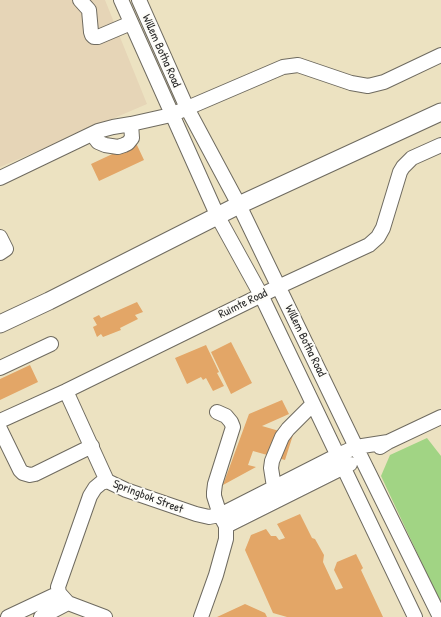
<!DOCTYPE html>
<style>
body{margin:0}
canvas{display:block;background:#ece2c1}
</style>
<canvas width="441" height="617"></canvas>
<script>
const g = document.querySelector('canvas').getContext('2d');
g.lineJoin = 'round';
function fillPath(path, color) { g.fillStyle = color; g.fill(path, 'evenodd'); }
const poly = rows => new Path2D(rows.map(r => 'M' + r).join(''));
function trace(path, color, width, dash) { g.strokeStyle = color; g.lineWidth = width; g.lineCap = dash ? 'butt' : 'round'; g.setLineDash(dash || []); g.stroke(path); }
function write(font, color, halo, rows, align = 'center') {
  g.font = font + ' "Patrick Hand",sans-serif'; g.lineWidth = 4; g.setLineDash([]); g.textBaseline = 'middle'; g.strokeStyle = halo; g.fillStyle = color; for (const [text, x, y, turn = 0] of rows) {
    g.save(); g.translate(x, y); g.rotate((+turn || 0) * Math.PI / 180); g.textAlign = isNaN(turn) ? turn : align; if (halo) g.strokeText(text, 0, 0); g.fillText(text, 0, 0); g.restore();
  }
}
const built = poly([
 [0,0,105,0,147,104,0,167]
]);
const green = poly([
 [427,438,441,456,441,604,381,476,390,455]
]);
const building = poly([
 [136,143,144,160,99,181,91,164],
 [137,302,143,312,135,315,138,319,120,328,121,330,103,337,101,334,97,337,93,327,97,325,93,318,99,315,101,318],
 [231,342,252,383,231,394,211,352],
 [206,345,219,372,217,373,224,386,213,391,206,378,203,380,201,377,187,384,175,358],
 [30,365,38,382,0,400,0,379],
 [282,400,289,414,262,426,293,435,285,460,253,451,248,465,256,467,223,485,249,414],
 [300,514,312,538,315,539,324,555,323,562,336,590,343,588,334,570,337,562,356,554,363,568,361,570,383,617,287,617,273,613,245,550,251,535,266,529,271,536,276,536,279,540,285,538,277,524],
 [245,604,265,613,267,617,217,617]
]);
const minor = poly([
 [80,0,89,10,91,32,92,35,94,37,98,37,131,23],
 [121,0,218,217,261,295,415,617],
 [139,0,187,108,239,205,356,447,440,617],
 [92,134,98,142,105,145,118,147,124,145,128,143,132,138,131,124],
 [0,178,98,131,113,127,131,124,171,115,283,67,298,65,351,83,368,86,384,82,441,55],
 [0,237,6,249,0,253],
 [0,368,51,344],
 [66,391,107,481],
 [217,412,226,416,231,422,233,427,215,484,214,492,214,496,220,515,338,455,356,447,388,442],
 [0,421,66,391,278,287,369,245,378,237,383,228,400,172,403,167,412,158,441,145],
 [0,429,20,470,23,473,30,475,35,474,92,446],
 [380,447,388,442,441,417],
 [274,487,271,468,272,461,282,437,288,429,313,404],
 [226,526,350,464],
 [8,617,59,593],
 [41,617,68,603],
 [105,617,68,603,59,593,58,587,90,496,95,488,101,483,107,481,126,490,196,514,209,517,220,515,226,526,226,539,216,575,201,617]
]);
const major = poly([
 [0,324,49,301,239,205,441,112]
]);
const streetNames = [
 ["Willem Botha Road",161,51,66],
 ["Ruimte Road",243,304,-26],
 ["Willem Botha Road",305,341,64],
 ["Springbok Street",148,497,21]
];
fillPath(built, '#e6d5b7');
fillPath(green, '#a1d484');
fillPath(building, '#e3a667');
trace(minor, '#6f6b60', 16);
trace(major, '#6f6b60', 19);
trace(minor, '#fff', 14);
trace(major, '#fff', 17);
write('12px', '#2b2b2b', '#fdfcf7', streetNames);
</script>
